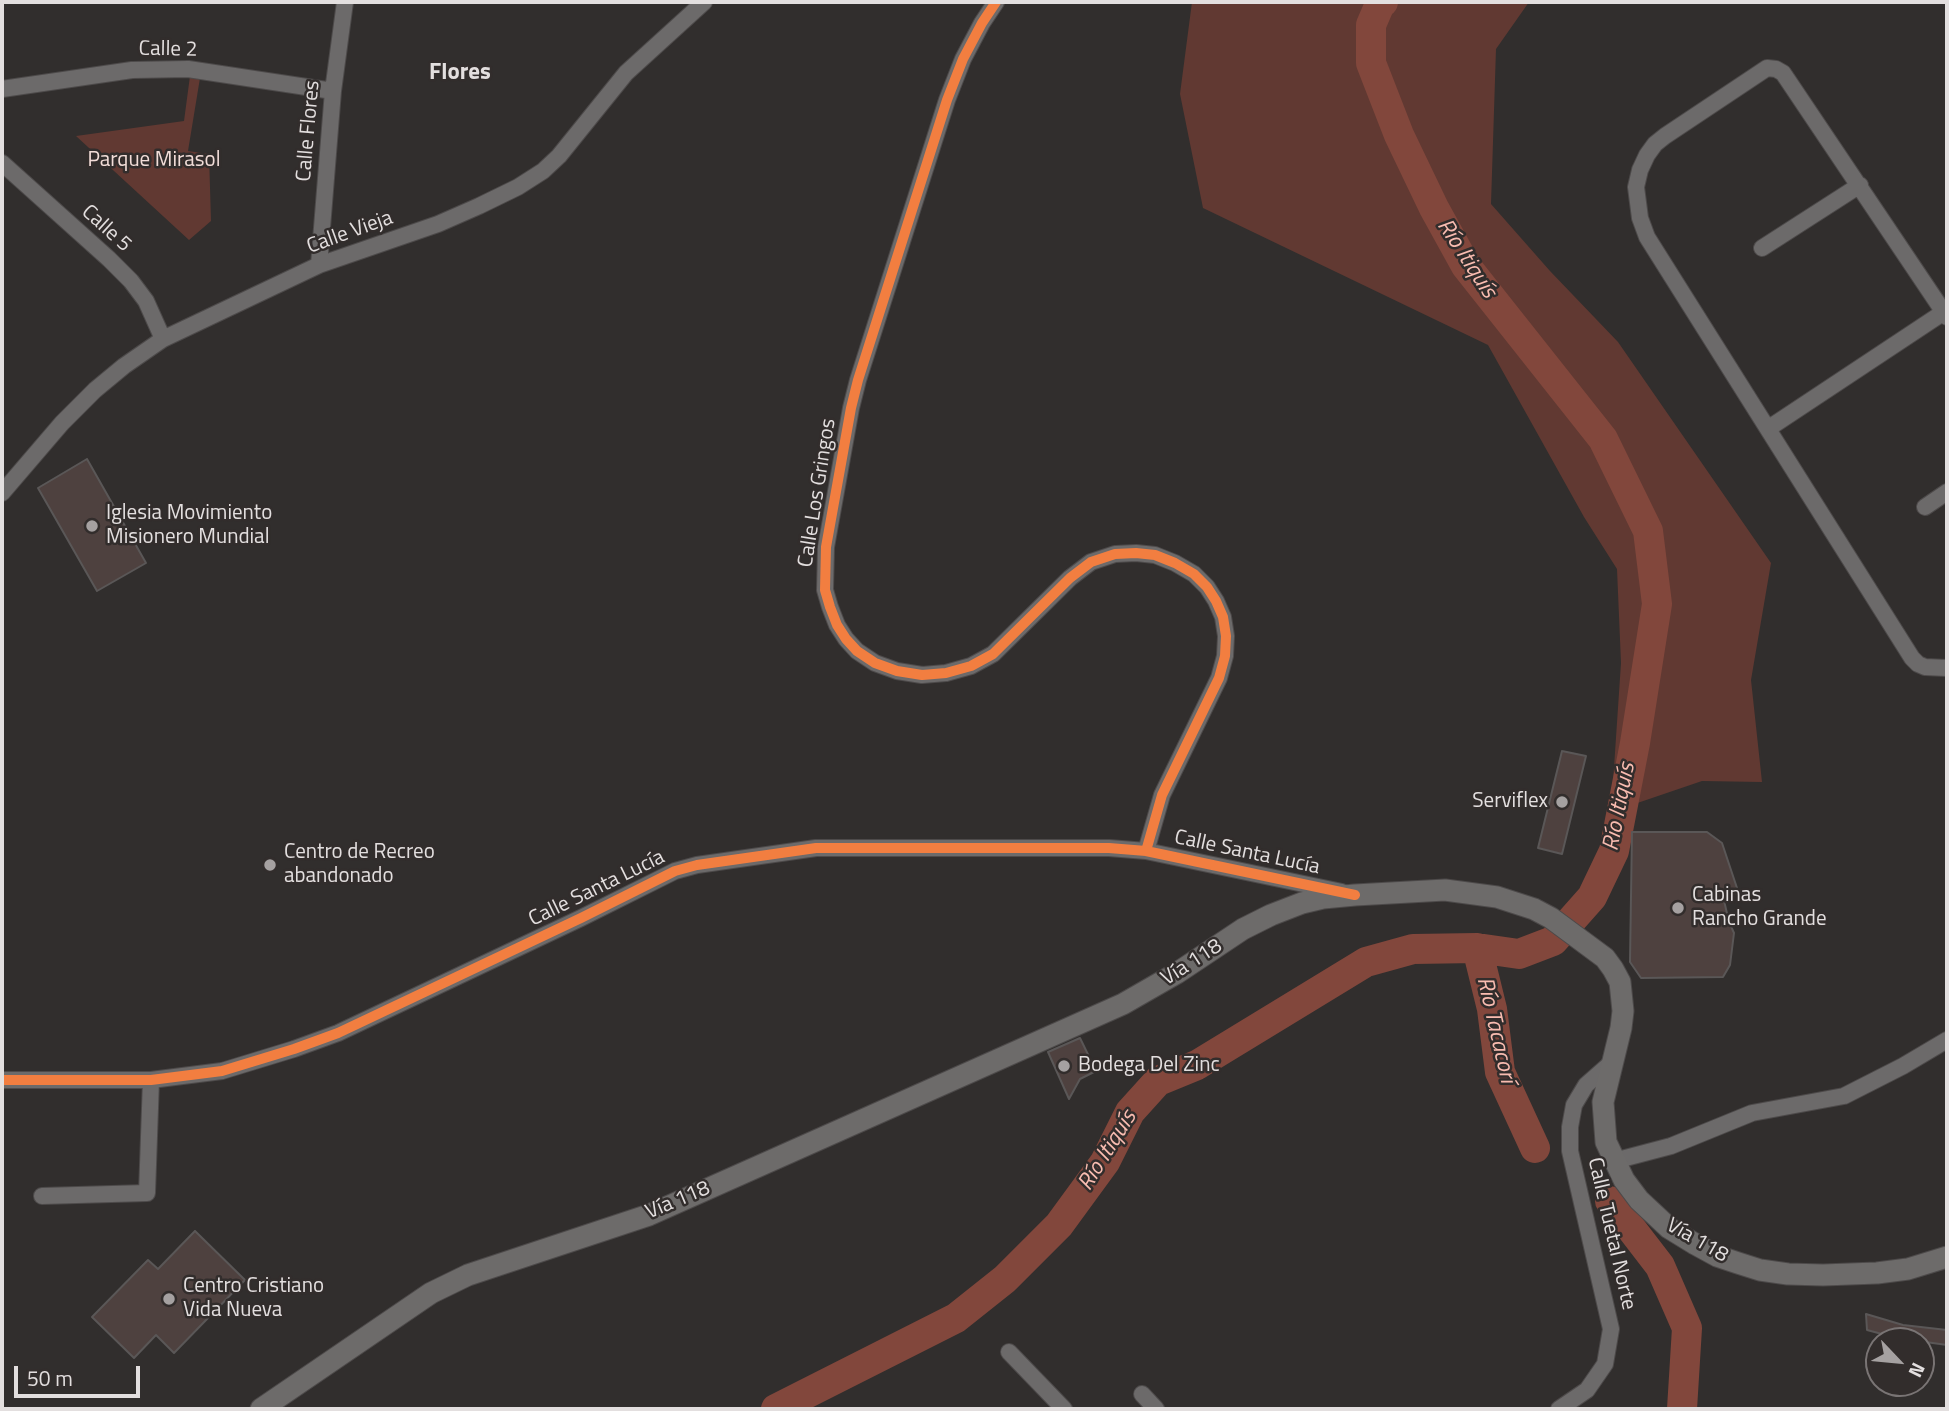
<!DOCTYPE html>
<meta charset="utf-8">
<style>
body{margin:0}
#map{position:relative;width:1949px;height:1411px;overflow:hidden;background:#312e2d;font-family:"Titillium Web",sans-serif}
canvas{display:block}
.frame{position:absolute;inset:0;border:4px solid #e3dfdf;pointer-events:none}
.north{position:absolute;left:1865px;top:1327px;width:70px;height:70px;box-sizing:border-box;background:#322d2c;border:2px solid #797474;border-radius:50%;rotate:116deg;font-size:19px;font-weight:700;line-height:28px;text-align:center;color:#e3dfdf}
.north::after{content:'';display:block;margin:auto;width:24px;height:32px;background:#a5a1a1;clip-path:polygon(50% 0,100% 100%,50% 72%,0 100%)}
.scale{position:absolute;left:14px;top:1366px;width:126px;height:32px;box-sizing:border-box;border:4px solid #e3dfdf;border-top:0;padding-left:9px;font-size:21px;line-height:24px;white-space:nowrap;color:#e3dfdf;-webkit-text-stroke:5px #322d2c;paint-order:stroke}
</style>
<div id="map">
<canvas width="1949" height="1411"></canvas>
<div class="frame"></div>
<div class="north">N</div>
<div class="scale">50 m</div>
</div>
<script>
const g = document.querySelector('canvas').getContext('2d');
g.lineJoin = 'round';
function fillPath(path, color) { g.fillStyle = color; g.fill(path, 'evenodd'); }
const poly = rows => new Path2D(rows.map(r => 'M' + r).join(''));
function trace(path, color, width, dash) { g.strokeStyle = color; g.lineWidth = width; g.lineCap = dash ? 'butt' : 'round'; g.setLineDash(dash || []); g.stroke(path); }
function write(font, color, halo, rows, align = 'center') {
  g.font = font + ' "Titillium Web",sans-serif'; g.lineWidth = 5; g.setLineDash([]); g.textBaseline = 'middle'; g.strokeStyle = halo; g.fillStyle = color; for (const [text, x, y, turn = 0] of rows) {
    g.save(); g.translate(x, y); g.rotate((+turn || 0) * Math.PI / 180); g.textAlign = isNaN(turn) ? turn : align; if (halo) g.strokeText(text, 0, 0); g.fillText(text, 0, 0); g.restore();
  }
}
const green = poly([
 [1192,2,1529,2,1496,49,1491,204,1550,271,1618,342,1771,563,1751,680,1762,782,1702,781,1611,812,1621,663,1617,569,1584,517,1488,345,1203,208,1180,94],
 [190,76,200,78,188,151,209,154,211,221,189,240,76,136,184,121]
]);
const river = poly([
 [1477,948,1492,1009,1500,1072,1535,1148],
 [1610,1201,1660,1266,1687,1328,1682,1409],
 [776,1409,956,1318,1005,1279,1059,1225,1105,1162,1130,1112,1158,1081,1197,1065,1366,962,1413,949,1477,948,1519,954,1553,941,1592,897,1614,851,1635,743,1657,604,1648,531,1603,439,1466,266,1434,208,1399,135,1371,63,1371,25,1380,4,1383,2]
]);
const building = poly([
 [87,459,146,563,97,591,38,488,87,459],
 [1562,751,1586,756,1562,854,1538,848,1562,751],
 [1632,832,1707,832,1722,843,1739,894,1722,892,1729,922,1734,933,1730,965,1723,977,1641,978,1630,962,1632,832],
 [1080,1038,1096,1071,1080,1079,1069,1099,1048,1052,1080,1038],
 [195,1231,245,1280,174,1353,156,1335,134,1358,92,1317,148,1260,158,1269,195,1231],
 [1866,1314,1903,1325,1947,1330,1947,1345,1897,1338,1867,1330,1866,1314]
]);
const minor = poly([
 [996,2,982,23,963,59,947,100,858,380,851,408,826,547,825,590,830,607,837,625,846,639,857,651,875,663,897,671,922,675,946,673,971,666,993,654,1070,578,1091,562,1115,554,1136,553,1155,555,1175,563,1194,574,1207,587,1216,601,1223,617,1226,636,1225,656,1219,678,1162,795,1146,851],
 [2,89,132,70,188,69,333,91],
 [2,163,109,259,131,281,146,301,163,339],
 [1762,248,1860,185],
 [319,265,333,91,345,2],
 [1947,317,1783,73,1776,69,1767,68,1665,136,1655,144,1647,155,1640,170,1636,187,1640,218,1647,237,1912,658,1918,664,1925,667,1947,668],
 [1769,428,1944,312],
 [2,493,62,423,95,390,124,366,163,339,319,265,438,224,479,206,518,187,543,171,559,156,626,73,704,2],
 [1925,507,1947,492],
 [2,1080,151,1080,222,1071,294,1049,338,1033,581,918,675,871,697,865,816,848,1109,848,1146,851,1342,892],
 [1614,1161,1671,1146,1752,1113,1844,1096,1903,1066,1947,1040],
 [42,1196,147,1193,151,1080],
 [1009,1352,1064,1409],
 [1142,1394,1156,1409],
 [1559,1409,1587,1390,1605,1364,1611,1329,1570,1151,1570,1127,1574,1105,1586,1085,1611,1063]
]);
const major = poly([
 [261,1409,431,1293,468,1275,649,1215,1123,1004,1177,973,1243,929,1271,915,1302,903,1323,898,1355,895,1445,890,1497,897,1534,909,1551,918,1605,958,1613,969,1620,982,1623,1011,1621,1028,1603,1102,1606,1142,1624,1180,1639,1200,1669,1228,1695,1244,1717,1256,1738,1263,1760,1270,1788,1274,1823,1275,1877,1273,1908,1269,1947,1257]
]);
const cycleway = poly([
 [996,2,982,23,963,59,947,100,858,380,851,408,826,547,825,590,830,607,837,625,846,639,857,651,875,663,897,671,922,675,946,673,971,666,993,654,1070,578,1091,562,1115,554,1136,553,1155,555,1175,563,1194,574,1207,587,1216,601,1223,617,1226,636,1225,656,1219,678,1162,795,1146,851],
 [2,1080,151,1080,222,1071,294,1049,338,1033,581,918,675,871,697,865,816,848,1109,848,1146,851,1355,895]
]);
const markers = [
 [92,526,7,"#a5a1a1"],
 [1562,802,7,"#a5a1a1"],
 [270,865,7,"#a5a1a1"],
 [1678,908,7,"#a5a1a1"],
 [1064,1066,7,"#a5a1a1"],
 [169,1299,7,"#a5a1a1"]
];
const streetNames = [
 ["Calle 2",168,50,1],
 ["Calle Flores",309,131,-85],
 ["Calle 5",106,229,42],
 ["Calle Vieja",350,233,-20],
 ["Calle Los Gringos",818,493,-81],
 ["Calle Santa Lucía",1247,853,12],
 ["Calle Santa Lucía",597,889,-26],
 ["Vía 118",1192,963,-33],
 ["Vía 118",678,1201,-23],
 ["Calle Tuetal Norte",1611,1234,77],
 ["Vía 118",1697,1241,30]
];
const parkNames = [
 ["Parque Mirasol",154,161]
];
const poiNames = [
 ["Iglesia Movimiento",106,514],
 ["Misionero Mundial",106,538],
 ["Serviflex",1548,802,"right"],
 ["Centro de Recreo",284,853],
 ["abandonado",284,877],
 ["Cabinas",1692,896],
 ["Rancho Grande",1692,920],
 ["Bodega Del Zinc",1078,1066],
 ["Centro Cristiano",183,1287],
 ["Vida Nueva",183,1311]
];
const neighbourhoodNames = [
 ["Flores",460,73]
];
const waterNames = [
 ["Río Itiquís",1466,259,57],
 ["Río Itiquís",1620,807,-79],
 ["Río Tacacorí",1495,1030,77],
 ["Río Itiquís",1108,1151,-58]
];
fillPath(green, '#613932');
trace(river, '#82473c', 30);
fillPath(building, '#4e413f');
trace(building, '#5a5757', 2);
trace(minor, '#4d4a4a', 18);
trace(major, '#4d4a4a', 23);
trace(minor, '#6c6a6a', 16);
trace(major, '#6d6b6a', 21);
trace(cycleway, '#f27e40', 10);
for (const [x, y, r, color] of markers) { const dot = new Path2D(); dot.arc(x, y, r, 0, 2 * Math.PI); g.fillStyle = color; g.fill(dot); trace(dot, '#322d2c', 2.5); }
write('21px', '#e3dfdf', '#322d2c', streetNames);
write('21px', '#f2ddd8', '#322d2c', parkNames);
write('21px', '#e3dfdf', '#322d2c', poiNames, 'left');
write('bold 23px', '#e3dfdf', '#322d2c', neighbourhoodNames);
write('italic 23px', '#f9bcb0', '#322d2c', waterNames);
</script>
